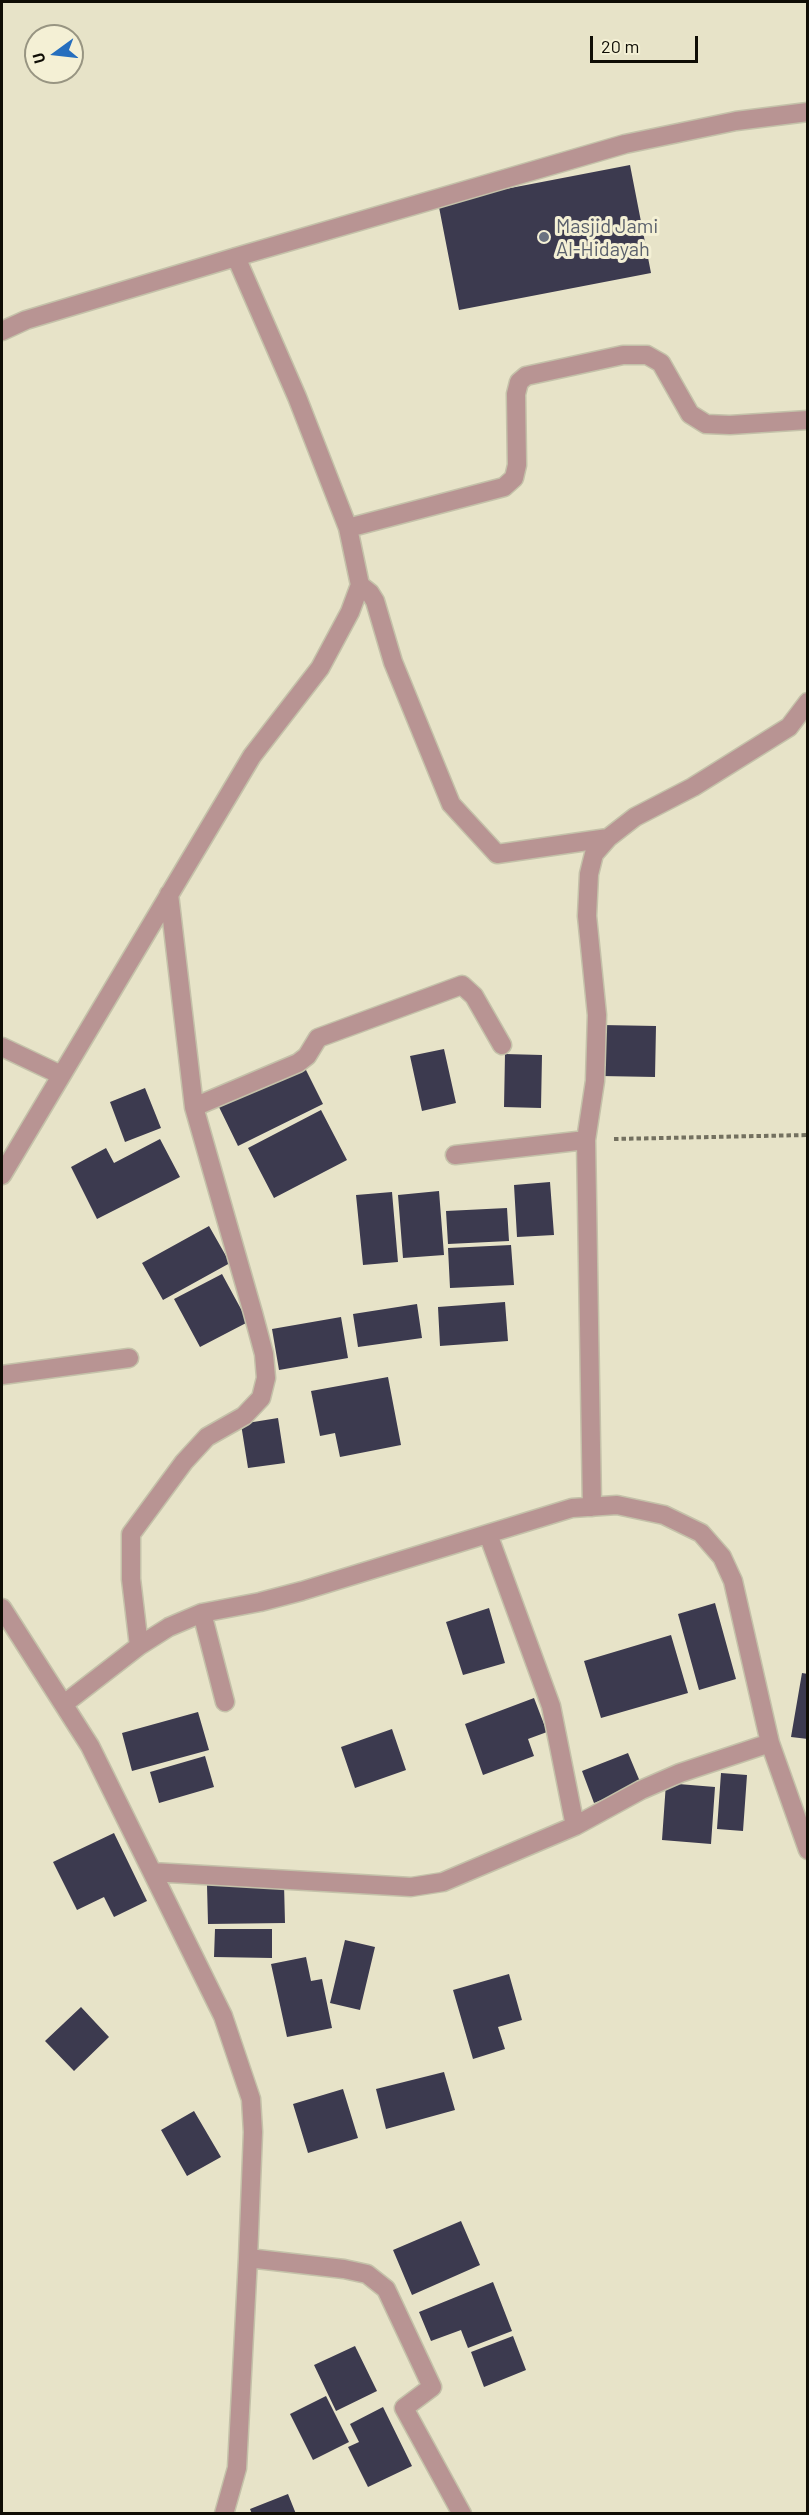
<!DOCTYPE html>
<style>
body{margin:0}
#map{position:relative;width:809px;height:2515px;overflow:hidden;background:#e7e3c8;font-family:Barlow,sans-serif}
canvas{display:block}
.frame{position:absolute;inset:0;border:3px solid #0f0d05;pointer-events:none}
.north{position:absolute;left:24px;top:24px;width:60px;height:60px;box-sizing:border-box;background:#f4f0d5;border:2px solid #989582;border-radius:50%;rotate:255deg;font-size:16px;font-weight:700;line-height:24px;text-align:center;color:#0f0d05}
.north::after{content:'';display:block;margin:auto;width:21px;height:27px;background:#256ebe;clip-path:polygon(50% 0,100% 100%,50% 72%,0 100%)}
.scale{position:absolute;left:590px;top:36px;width:108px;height:27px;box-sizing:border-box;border:3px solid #0f0d05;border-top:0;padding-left:8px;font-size:18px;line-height:21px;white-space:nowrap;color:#0f0d05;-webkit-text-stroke:4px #f4f0d5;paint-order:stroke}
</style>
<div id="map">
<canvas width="809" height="2515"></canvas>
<div class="frame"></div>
<div class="north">U</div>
<div class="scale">20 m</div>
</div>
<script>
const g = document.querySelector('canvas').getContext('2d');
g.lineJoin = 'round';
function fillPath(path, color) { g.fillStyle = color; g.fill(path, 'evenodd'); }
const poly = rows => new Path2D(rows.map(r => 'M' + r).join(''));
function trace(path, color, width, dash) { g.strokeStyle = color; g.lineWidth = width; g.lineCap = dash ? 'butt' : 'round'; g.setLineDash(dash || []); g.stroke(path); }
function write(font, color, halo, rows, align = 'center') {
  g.font = font + ' Barlow,sans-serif'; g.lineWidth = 6; g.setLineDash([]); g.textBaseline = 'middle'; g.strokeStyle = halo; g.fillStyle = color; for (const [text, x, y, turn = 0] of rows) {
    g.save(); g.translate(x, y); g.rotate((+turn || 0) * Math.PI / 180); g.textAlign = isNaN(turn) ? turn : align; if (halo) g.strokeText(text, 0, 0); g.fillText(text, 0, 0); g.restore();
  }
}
const building = poly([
 [630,165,651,273,459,310,438,202],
 [602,1025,656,1026,655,1077,601,1076],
 [444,1049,456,1103,422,1111,410,1056],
 [505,1054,542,1055,541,1108,504,1107],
 [303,1064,323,1104,238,1146,218,1105],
 [145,1088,161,1128,125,1142,110,1102],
 [321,1110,347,1160,274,1198,248,1148],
 [160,1139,180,1177,97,1219,71,1167,106,1148,114,1163],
 [550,1182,554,1235,517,1237,514,1185],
 [439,1191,444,1255,403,1258,398,1195],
 [392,1192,398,1262,363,1265,356,1195],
 [507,1208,509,1241,448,1244,446,1211],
 [209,1226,230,1263,163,1300,142,1263],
 [511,1245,514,1285,450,1288,448,1248],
 [222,1274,248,1322,200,1347,174,1299],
 [505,1302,508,1341,440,1346,438,1307],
 [417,1304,422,1338,358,1347,353,1314],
 [341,1317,348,1358,279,1370,272,1329],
 [388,1377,401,1445,340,1457,335,1433,320,1436,311,1391],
 [278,1418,285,1463,248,1468,241,1424],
 [715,1603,736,1679,699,1690,678,1614],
 [489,1608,505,1663,463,1675,446,1622],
 [671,1635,688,1693,601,1718,584,1661],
 [802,1673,808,1674,808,1739,791,1737],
 [534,1698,547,1732,528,1739,534,1756,483,1775,465,1724],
 [198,1712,209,1750,132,1771,122,1733],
 [392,1729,406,1770,355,1788,341,1747],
 [628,1753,641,1784,594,1803,582,1771],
 [205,1756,214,1787,159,1803,150,1772],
 [721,1773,747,1775,743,1831,717,1829],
 [666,1783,715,1787,711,1844,662,1840],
 [114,1833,147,1901,114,1917,104,1897,77,1910,53,1862],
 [284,1884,285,1923,208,1924,207,1885],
 [215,1929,272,1929,272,1958,214,1957],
 [345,1940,375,1947,360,2010,330,2003],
 [306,1957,311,1981,322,1979,332,2028,287,2037,271,1964],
 [509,1974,522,2020,498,2027,505,2049,473,2059,453,1990],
 [81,2007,109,2037,74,2071,45,2041],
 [444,2072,455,2110,386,2129,376,2089],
 [343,2089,358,2138,308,2153,293,2104],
 [194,2111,221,2157,187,2176,161,2130],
 [461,2221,480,2265,412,2295,393,2250],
 [493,2282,512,2331,468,2348,461,2330,431,2341,419,2312],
 [513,2336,526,2370,484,2387,471,2352],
 [355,2346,377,2391,336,2411,314,2365],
 [326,2396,349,2442,313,2460,290,2414],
 [383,2407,412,2466,368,2487,348,2447,359,2442,350,2424],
 [288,2494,296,2514,252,2514,250,2509]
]);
const path = poly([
 [614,1139,808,1135]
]);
const minor = poly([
 [2,331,26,320,236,257,625,144,736,121,808,112],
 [348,528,504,487,514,478,517,465,516,394,519,382,526,376,623,355,647,355,661,363,690,414,706,424,730,425,808,420],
 [360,585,370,593,375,601,393,662,451,804,497,854,608,838],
 [2,1047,61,1075],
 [194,1107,298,1063,307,1056,318,1038,462,985,474,996,502,1045],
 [455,1155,586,1140],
 [2,1175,252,756,320,668,350,612,360,585,348,528,297,397,236,257],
 [2,1375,129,1358],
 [592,1507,586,1140,595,1081,597,1015,587,916,589,874,594,854,608,838,635,817,693,787,789,727,808,702],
 [488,1534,551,1706,575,1826],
 [2,1608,90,1746,223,2016,251,2099,253,2132,248,2258,237,2468,224,2514],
 [202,1613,225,1702],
 [139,1646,131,1579,131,1534,184,1462,207,1437,244,1416,261,1398,266,1378,264,1354,253,1313,194,1107,169,894],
 [64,1704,139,1646,169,1627,202,1613,260,1602,302,1591,572,1508,617,1505,664,1515,701,1533,722,1557,733,1581,770,1743,808,1850],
 [152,1872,411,1887,443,1882,575,1826,641,1790,680,1773,770,1743],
 [248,2258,344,2269,367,2274,386,2289,432,2387,404,2408,462,2514]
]);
const markers = [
 [544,237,6,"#6b7280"]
];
const worshipNames = [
 ["Masjid Jami",556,226],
 ["Al-Hidayah",556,249]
];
fillPath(building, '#3c3a4f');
trace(minor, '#c4c1a9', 21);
trace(path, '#73705f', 4, [4.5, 3]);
trace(minor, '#b89493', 18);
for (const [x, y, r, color] of markers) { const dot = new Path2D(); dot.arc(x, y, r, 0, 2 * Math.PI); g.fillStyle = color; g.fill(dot); trace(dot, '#f4f0d5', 2); }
write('20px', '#5b616d', '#f4f0d5', worshipNames, 'left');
</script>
